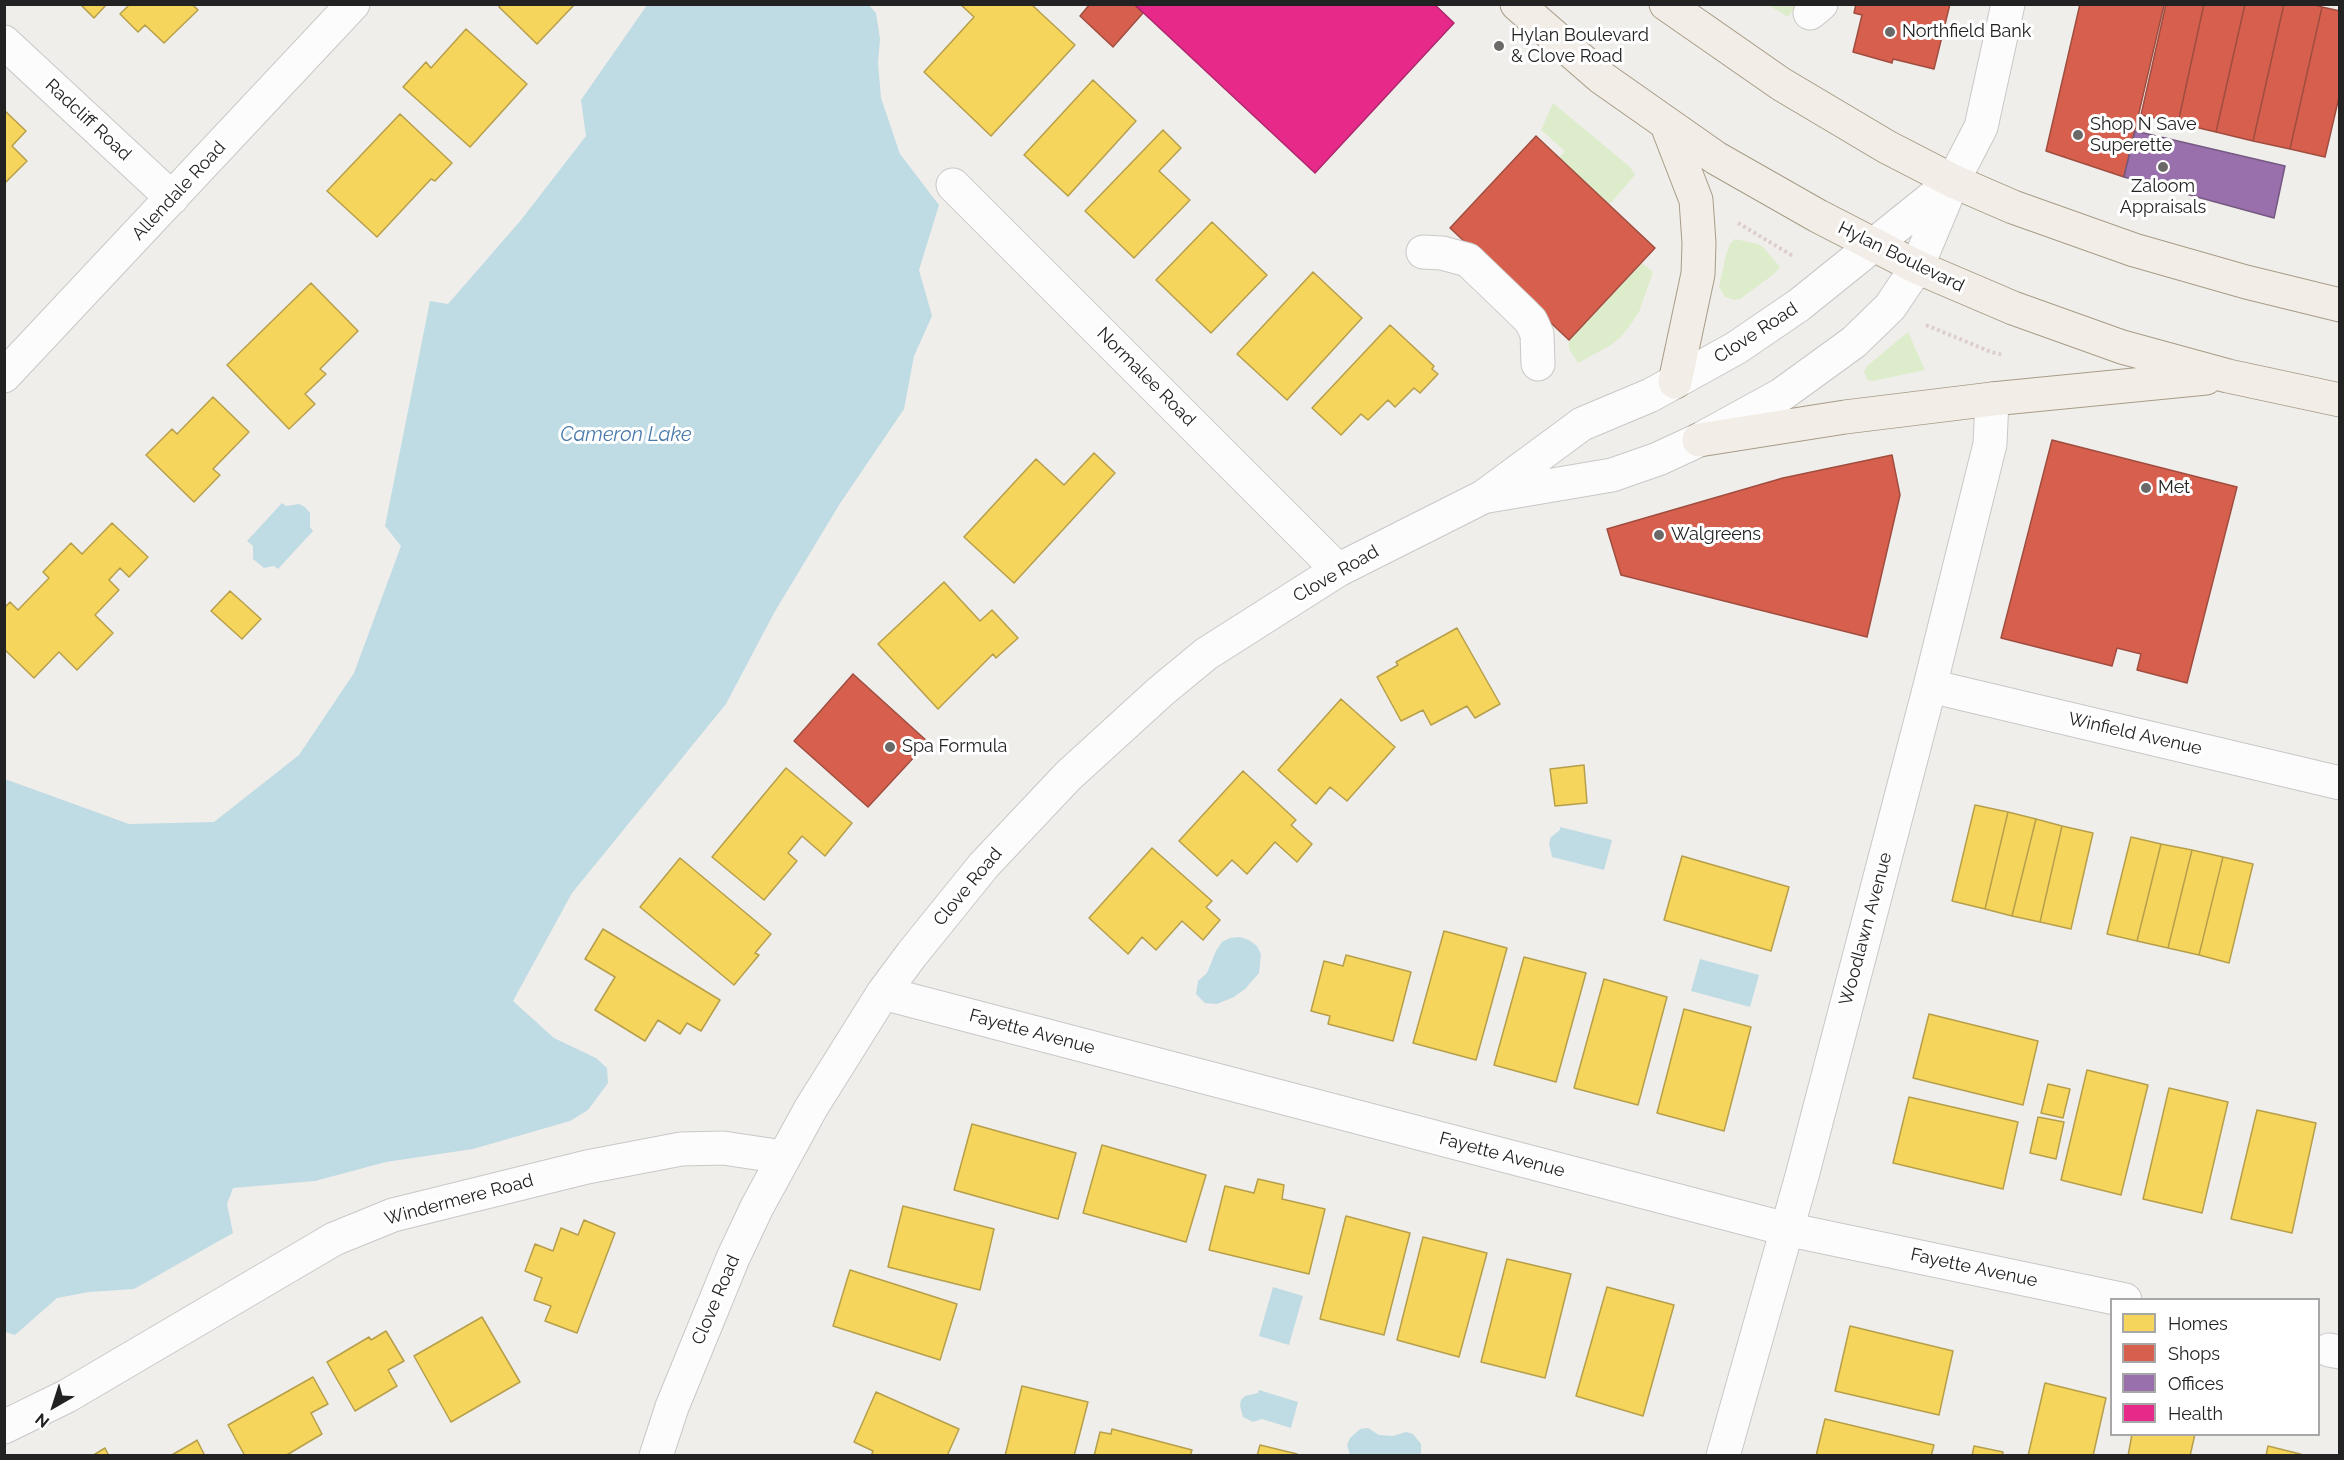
<!DOCTYPE html>
<style>
body{margin:0}
#map{position:relative;width:2344px;height:1460px;overflow:hidden;background:#f0eeeb;font-family:Raleway,sans-serif}
canvas{display:block}
.frame{position:absolute;inset:0;border:6px solid #222;pointer-events:none}
.legend{position:absolute;left:2110px;top:1298px;width:210px;height:138px;box-sizing:border-box;background:#fff;border:2px solid #a7a7a7;margin:0;padding:8px 10px;list-style:none;font-size:18px;color:#222}
.legend li{display:flex;align-items:center;gap:12px;height:30px}
.legend b{width:30px;border:2px solid #a7a7a7}
.north{position:absolute;left:24px;top:1376px;width:60px;height:60px;-webkit-text-stroke:4px #fff;paint-order:stroke;rotate:219deg;font-size:16px;font-weight:700;line-height:24px;text-align:center;color:#222}
.north::after{content:'';display:block;margin:auto;width:21px;height:27px;background:#222;clip-path:polygon(50% 0,100% 100%,50% 72%,0 100%)}
</style>
<div id="map">
<canvas width="2344" height="1460"></canvas>
<div class="frame"></div>
<ul class="legend">
<li><b style="height:16px;background:#f6d55c"></b>Homes</li>
<li><b style="height:16px;background:#d6604d"></b>Shops</li>
<li><b style="height:16px;background:#9970ab"></b>Offices</li>
<li><b style="height:16px;background:#e7298a"></b>Health</li>
</ul>
<div class="north">N</div>
</div>
<script>
const g = document.querySelector('canvas').getContext('2d');
g.lineJoin = 'round';
function fillPath(path, color) { g.fillStyle = color; g.fill(path, 'evenodd'); }
const poly = rows => new Path2D(rows.map(r => 'M' + r).join(''));
function trace(path, color, width, dash) { g.strokeStyle = color; g.lineWidth = width; g.lineCap = dash ? 'butt' : 'round'; g.setLineDash(dash || []); g.stroke(path); }
function write(font, color, halo, rows, align = 'center') {
  g.font = font + ' Raleway,sans-serif'; g.lineWidth = 6; g.setLineDash([]); g.textBaseline = 'middle'; g.strokeStyle = halo; g.fillStyle = color; for (const [text, x, y, turn = 0] of rows) {
    g.save(); g.translate(x, y); g.rotate((+turn || 0) * Math.PI / 180); g.textAlign = isNaN(turn) ? turn : align; if (halo) g.strokeText(text, 0, 0); g.fillText(text, 0, 0); g.restore();
  }
}
const grass = poly([
 [1768,5,1795,5,1795,7,1788,17],
 [1553,103,1630,167,1635,175,1609,205,1559,158,1565,151,1541,130],
 [1735,239,1758,244,1763,247,1780,267,1774,274,1740,299,1735,300,1725,297,1719,287,1726,255,1730,244],
 [1642,263,1653,272,1639,312,1631,324,1621,337,1611,345,1578,363,1569,349,1569,340],
 [1908,332,1925,370,1873,381,1867,380,1864,372,1867,366]
]);
const water = poly([
 [647,5,869,5,876,13,880,39,878,63,881,98,900,154,939,205,919,270,932,316,914,356,904,409,839,505,774,613,726,704,572,893,513,1001,554,1038,596,1058,607,1068,608,1083,588,1110,570,1121,473,1149,386,1162,315,1181,233,1188,227,1204,233,1233,134,1289,89,1292,57,1298,15,1335,5,1332,5,779,129,824,214,822,299,755,354,673,401,546,385,526,430,301,448,304,521,220,586,136,581,100],
 [282,503,286,506,299,504,305,507,310,513,310,527,313,531,278,569,274,566,264,568,253,559,253,546,247,541],
 [1560,827,1612,840,1604,870,1552,857,1549,843,1551,837,1560,830],
 [1240,937,1249,940,1257,946,1261,954,1259,973,1245,989,1234,997,1217,1004,1205,1003,1196,994,1198,981,1207,973,1216,951,1222,942,1230,938],
 [1700,959,1759,975,1750,1007,1691,991],
 [1273,1287,1303,1296,1289,1345,1259,1336],
 [1259,1390,1298,1402,1291,1428,1262,1419,1253,1422,1243,1417,1240,1406,1241,1400,1245,1396,1258,1393],
 [1368,1428,1379,1435,1393,1436,1406,1432,1413,1434,1421,1444,1421,1455,1350,1455,1347,1445,1350,1438,1360,1429]
]);
const homes = poly([
 [80,4,107,4,94,18,80,4],
 [126,4,192,4,198,10,164,43,145,25,138,32,120,14,128,6,126,4],
 [501,4,575,4,537,44,499,7,501,4],
 [960,4,1031,4,1075,45,991,136,924,72,974,17,960,4],
 [466,29,527,84,470,147,403,87,426,62,431,68,466,29],
 [1093,80,1136,121,1068,196,1024,155,1093,80],
 [4,110,26,131,12,146,27,161,4,184,4,110],
 [400,114,452,163,435,181,431,179,377,237,327,191,400,114],
 [1163,130,1181,148,1159,171,1190,200,1134,258,1085,211,1163,130],
 [1212,222,1267,275,1211,333,1156,280,1212,222],
 [1313,272,1362,318,1287,400,1237,354,1313,272],
 [311,283,358,331,320,369,326,374,305,394,315,404,289,429,227,365,311,283],
 [1390,325,1434,366,1432,369,1438,374,1420,393,1414,388,1395,407,1388,400,1368,420,1361,414,1341,435,1312,408,1390,325],
 [213,397,249,432,213,469,220,475,194,502,146,455,172,429,177,434,213,397],
 [1094,453,1115,473,1014,583,964,537,1036,459,1064,485,1094,453],
 [112,523,148,557,129,577,120,568,109,580,119,590,95,615,113,633,77,670,59,652,34,678,4,649,4,608,10,602,18,610,49,578,43,572,71,543,82,554,112,523],
 [944,582,980,621,992,610,1018,638,996,658,993,654,938,709,878,644,944,582],
 [230,591,261,619,242,639,211,611,230,591],
 [1457,628,1500,704,1475,718,1467,706,1431,725,1423,710,1401,721,1377,677,1398,665,1396,662,1457,628],
 [1341,699,1395,747,1347,801,1330,787,1316,804,1278,770,1341,699],
 [1584,765,1587,803,1555,806,1550,769,1584,765],
 [786,768,852,823,825,856,802,836,788,853,797,861,764,900,712,857,786,768],
 [1243,771,1296,820,1291,825,1312,844,1297,862,1275,842,1247,874,1232,860,1217,876,1179,841,1243,771],
 [1975,805,2008,812,1985,909,1952,901,1975,805],
 [2008,812,2036,819,2012,916,1985,909,2008,812],
 [2036,819,2062,826,2040,922,2012,916,2036,819],
 [2062,826,2093,833,2071,929,2040,922,2062,826],
 [2131,837,2161,844,2137,941,2107,934,2131,837],
 [2161,844,2192,850,2168,948,2137,941,2161,844],
 [1152,848,1212,901,1206,907,1220,920,1203,940,1182,921,1156,950,1142,937,1128,954,1089,918,1152,848],
 [2192,850,2223,857,2199,955,2168,948,2192,850],
 [1682,856,1789,887,1771,951,1664,920,1682,856],
 [2223,857,2253,864,2229,963,2199,955,2223,857],
 [680,858,771,934,755,953,759,955,734,985,640,907,680,858],
 [603,929,720,1000,701,1031,687,1023,680,1034,658,1020,645,1041,595,1010,615,977,585,959,603,929],
 [1444,931,1507,948,1476,1060,1413,1043,1444,931],
 [1346,955,1411,972,1393,1041,1328,1024,1330,1016,1311,1011,1324,961,1343,966,1346,955],
 [1524,957,1586,973,1556,1082,1494,1065,1524,957],
 [1604,979,1667,997,1638,1105,1574,1088,1604,979],
 [1684,1009,1751,1027,1724,1131,1657,1113,1684,1009],
 [1929,1014,2038,1041,2023,1105,1913,1078,1929,1014],
 [2087,1070,2148,1085,2121,1195,2061,1180,2087,1070],
 [2048,1084,2070,1089,2063,1118,2041,1113,2048,1084],
 [2169,1088,2228,1102,2202,1213,2143,1199,2169,1088],
 [1909,1097,2018,1122,2003,1189,1893,1163,1909,1097],
 [2257,1110,2316,1123,2292,1233,2231,1219,2257,1110],
 [2038,1117,2064,1122,2056,1159,2030,1153,2038,1117],
 [972,1124,1076,1153,1058,1219,954,1190,972,1124],
 [1102,1145,1206,1175,1186,1242,1083,1213,1102,1145],
 [1258,1179,1284,1185,1282,1199,1325,1209,1309,1274,1209,1250,1225,1186,1254,1193,1258,1179],
 [903,1206,994,1229,980,1290,888,1267,903,1206],
 [1346,1216,1410,1233,1384,1335,1320,1319,1346,1216],
 [584,1220,615,1233,577,1333,545,1321,551,1306,534,1300,542,1278,525,1271,535,1244,553,1251,561,1228,578,1235,584,1220],
 [1423,1237,1487,1253,1459,1357,1397,1340,1423,1237],
 [1507,1259,1571,1274,1545,1378,1481,1362,1507,1259],
 [850,1270,957,1304,940,1360,833,1326,850,1270],
 [1607,1287,1674,1305,1643,1416,1576,1396,1607,1287],
 [482,1317,520,1382,451,1422,414,1356,482,1317],
 [1850,1326,1953,1351,1939,1415,1835,1391,1850,1326],
 [386,1331,404,1361,388,1370,397,1386,355,1411,327,1362,369,1337,371,1340,386,1331],
 [313,1377,328,1404,311,1413,322,1434,285,1456,245,1456,228,1425,313,1377],
 [2045,1383,2106,1398,2093,1456,2028,1456,2045,1383],
 [1022,1386,1088,1402,1074,1456,1005,1456,1022,1386],
 [876,1392,959,1429,947,1456,871,1456,873,1451,854,1442,876,1392],
 [1825,1419,1934,1445,1931,1456,1816,1456,1825,1419],
 [1112,1429,1192,1450,1190,1456,1094,1456,1100,1432,1111,1434,1112,1429],
 [2132,1434,2195,1434,2190,1456,2128,1456,2132,1434],
 [197,1440,205,1456,170,1456,196,1441,197,1440],
 [1260,1445,1297,1454,1297,1456,1257,1456,1260,1445],
 [1974,1446,2003,1452,2002,1456,1972,1456,1974,1446],
 [2268,1446,2308,1456,2266,1456,2268,1446],
 [105,1448,109,1456,92,1456,105,1448]
]);
const shops = poly([
 [1090,4,1134,4,1143,13,1113,47,1080,16,1090,4],
 [1856,4,1950,4,1934,69,1893,59,1892,63,1853,52,1862,15,1854,13,1856,4],
 [2080,4,2164,5,2124,177,2046,151,2080,4],
 [2166,4,2204,4,2178,123,2141,115,2166,4],
 [2204,4,2245,4,2216,132,2178,123,2204,4],
 [2245,4,2284,4,2253,141,2216,132,2245,4],
 [2284,4,2312,4,2322,7,2290,149,2253,141,2284,4],
 [2322,7,2340,11,2340,93,2325,157,2290,149,2322,7],
 [1536,136,1655,248,1569,340,1450,228,1536,136],
 [2052,440,2237,487,2187,683,2137,670,2141,654,2117,648,2112,666,2001,638,2052,440],
 [1892,455,1900,495,1867,637,1621,575,1607,529,1783,478,1892,455],
 [853,674,928,742,868,807,794,741,853,674]
]);
const offices = poly([
 [2135,131,2285,166,2274,218,2124,177,2135,131]
]);
const health = poly([
 [1134,4,1434,4,1454,23,1315,173,1134,4]
]);
const path = poly([
 [1738,223,1793,256],
 [1926,325,1991,352,2003,355]
]);
const minor = poly([
 [1810,13,1821,4],
 [4,42,172,198],
 [953,185,1338,570],
 [1423,252,1442,253,1468,260,1521,311,1531,321,1537,334,1538,364],
 [4,376,353,4],
 [1488,496,1612,475,1658,459,1699,440,1781,395,1854,342,1890,307,1917,267,1953,181,1981,127,2008,4],
 [1930,686,2340,783],
 [883,993,1786,1229,2125,1300],
 [2329,1350,2340,1352],
 [4,1427,67,1396,334,1239,393,1215,587,1167,681,1149,723,1148,783,1157],
 [656,1456,672,1407,733,1258,757,1207,811,1108,883,993,912,954,984,865,1068,776,1160,692,1206,654,1338,570,1483,497,1582,424,1651,395,1736,348,1799,305,1953,181],
 [1723,1456,1802,1176,1930,686,1990,444,1992,399]
]);
const major = poly([
 [1517,4,1602,78,1716,158,1818,216,1917,267,2013,308,2122,347,2228,376,2340,400],
 [1666,4,1781,84,1887,147,1953,181,2013,207,2134,250,2246,282,2340,305],
 [1667,125,1696,200,1699,243,1698,274,1675,382],
 [1699,440,1845,417,1992,399,2206,378]
]);
const markers = [
 [1890,32,6,"#6a6968"],
 [1499,46,6,"#6a6968"],
 [2078,135,6,"#6a6968"],
 [2163,167,6,"#6a6968"],
 [2146,488,6,"#6a6968"],
 [1659,535,6,"#6a6968"],
 [890,747,6,"#6a6968"]
];
const poiNames = [
 ["Northfield Bank",1902,32],
 ["Hylan Boulevard",1511,36],
 ["& Clove Road",1511,57],
 ["Shop N Save",2090,125],
 ["Superette",2090,146],
 ["Zaloom",2163,187,"center"],
 ["Appraisals",2163,208,"center"],
 ["Met",2158,488],
 ["Walgreens",1671,535],
 ["Spa Formula",902,747]
];
const streetNames = [
 ["Radcliff Road",88,120,43],
 ["Allendale Road",179,191,-47],
 ["Hylan Boulevard",1901,257,26],
 ["Clove Road",1756,333,-33],
 ["Normalee Road",1146,377,45],
 ["Clove Road",1336,574,-30],
 ["Winfield Avenue",2135,734,13],
 ["Clove Road",968,887,-50],
 ["Woodlawn Avenue",1866,929,-75],
 ["Fayette Avenue",1032,1032,15],
 ["Fayette Avenue",1502,1155,15],
 ["Windermere Road",459,1200,-15],
 ["Fayette Avenue",1974,1268,12],
 ["Clove Road",716,1300,-67]
];
const waterNames = [
 ["Cameron Lake",626,435]
];
fillPath(grass, '#ddeccb');
fillPath(water, '#bfdbe3');
fillPath(homes, '#f6d55c');
trace(homes, '#b69f4b', 1.5);
fillPath(shops, '#d6604d');
trace(shops, '#a04d40', 1.5);
fillPath(offices, '#9970ab');
trace(offices, '#755982', 1.5);
fillPath(health, '#e7298a');
trace(health, '#ac276b', 1.5);
trace(minor, '#c9c8c7', 35);
trace(major, '#a79c86', 35);
trace(path, '#dccecd', 4, [3, 3]);
trace(minor, '#fdfcfc', 33);
trace(major, '#f3ede7', 33);
for (const [x, y, r, color] of markers) { const dot = new Path2D(); dot.arc(x, y, r, 0, 2 * Math.PI); g.fillStyle = color; g.fill(dot); trace(dot, '#fff', 2); }
write('18px', '#222', '#fff', poiNames, 'left');
write('18px', '#222', '#fff', streetNames);
write('italic 20px', '#4a7aab', '#fff', waterNames);
</script>
